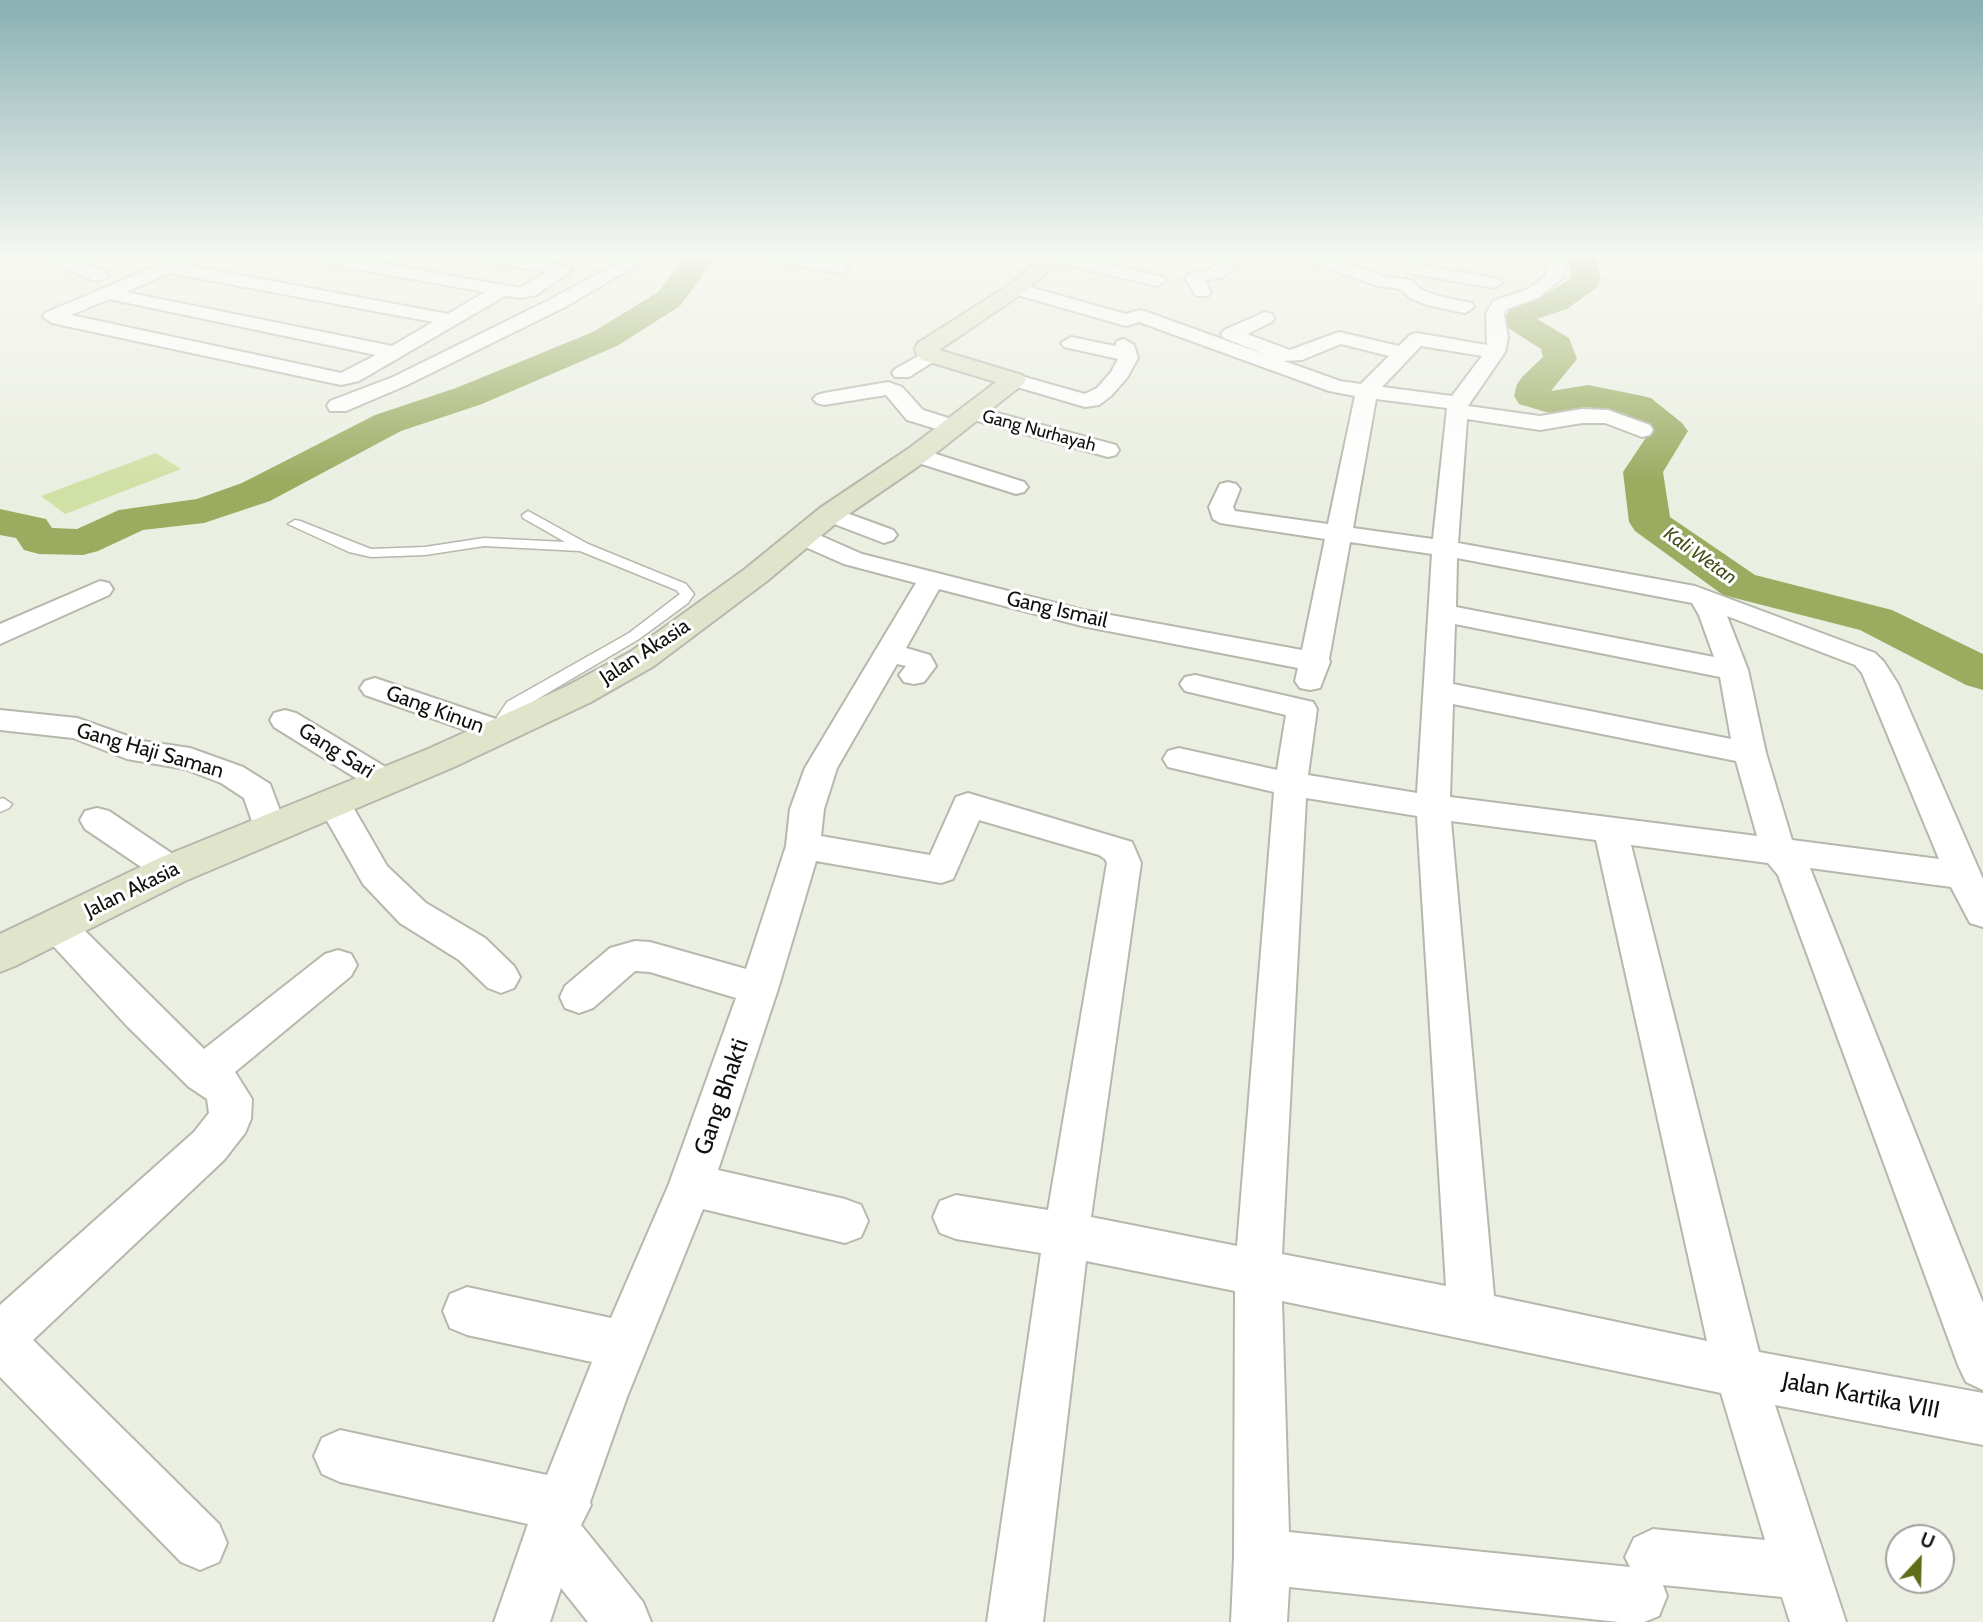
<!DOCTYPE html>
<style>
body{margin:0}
#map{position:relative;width:1983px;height:1622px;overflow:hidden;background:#ebefe2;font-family:Cabin,sans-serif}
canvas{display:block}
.north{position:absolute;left:1885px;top:1524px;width:70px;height:70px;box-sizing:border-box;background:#fff;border:2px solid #a0a09f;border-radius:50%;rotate:22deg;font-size:19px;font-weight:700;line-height:28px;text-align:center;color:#11120e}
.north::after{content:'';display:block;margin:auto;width:24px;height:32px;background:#5e6d18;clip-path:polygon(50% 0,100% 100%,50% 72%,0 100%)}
</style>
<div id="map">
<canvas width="1983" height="1622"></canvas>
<div class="north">U</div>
</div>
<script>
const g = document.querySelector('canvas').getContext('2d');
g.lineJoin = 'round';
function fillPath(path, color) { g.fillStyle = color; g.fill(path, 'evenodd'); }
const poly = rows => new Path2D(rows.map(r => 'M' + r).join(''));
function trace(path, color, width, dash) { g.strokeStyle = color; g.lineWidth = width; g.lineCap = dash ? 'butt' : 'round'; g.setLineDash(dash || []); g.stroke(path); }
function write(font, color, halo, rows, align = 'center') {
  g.font = font + ' Cabin,sans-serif'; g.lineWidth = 6; g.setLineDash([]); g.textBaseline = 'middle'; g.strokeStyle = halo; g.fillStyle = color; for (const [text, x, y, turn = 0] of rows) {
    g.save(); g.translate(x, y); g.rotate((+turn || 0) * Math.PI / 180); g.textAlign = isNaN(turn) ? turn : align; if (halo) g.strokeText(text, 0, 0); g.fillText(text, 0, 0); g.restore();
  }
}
const green = poly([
 [156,453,181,469,65,514,41,496]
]);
const river = poly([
 [685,256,717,256,680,306,617,346,482,404,401,431,270,501,204,523,143,530,98,551,83,555,39,554,24,550,16,538,0,535,0,509,46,519,52,528,77,529,119,510,197,499,242,483,375,415,456,388,593,332,658,292,685,256],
 [1568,256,1596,256,1601,281,1597,287,1567,309,1537,319,1569,338,1577,359,1551,391,1588,385,1638,395,1651,398,1682,423,1688,431,1663,472,1670,517,1755,575,1892,610,1983,654,1983,690,1966,685,1860,630,1723,595,1635,531,1629,522,1623,472,1649,433,1626,414,1588,407,1549,413,1519,404,1514,396,1517,384,1522,377,1543,357,1541,349,1508,328,1503,321,1512,306,1545,295,1571,278,1568,256]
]);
const lane = poly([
 [528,511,588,544,686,584,694,594,688,603,639,639,519,710,507,734,501,735,493,730,497,717,507,702,629,633,680,594,676,590,580,551,484,546,425,555,371,557,349,552,288,524,295,520,300,521,371,549,425,547,484,538,565,542,523,518,522,515,528,511],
 [3,798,12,804,9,808,0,812,0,799,3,798]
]);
const street = poly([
 [48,256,69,256,105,272,108,276,99,281,93,280,67,270,48,256],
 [179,256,202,256,187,265,448,314,485,292,310,261,302,256,341,256,520,288,547,272,481,261,473,256,513,256,563,265,572,270,536,295,520,298,505,296,359,381,341,385,52,323,43,317,45,313,179,256],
 [170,273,433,322,392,346,126,292,170,273],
 [109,299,376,355,341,373,71,315,109,299],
 [631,256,652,256,565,307,407,385,346,411,330,411,327,406,330,401,393,377,551,299,631,256],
 [762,256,802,256,846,264,849,268,840,273,770,261,762,256],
 [1074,256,1163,277,1166,281,1157,286,1049,261,1046,257,1074,256],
 [1228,256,1247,256,1223,277,1205,281,1211,292,1208,296,1196,296,1185,278,1188,274,1211,269,1228,256],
 [1301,256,1326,256,1386,277,1411,280,1422,290,1438,296,1472,303,1474,307,1465,313,1427,305,1410,298,1400,289,1378,286,1303,260,1301,256],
 [1547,256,1564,256,1566,266,1562,278,1540,297,1507,309,1504,314,1508,338,1505,352,1468,406,1540,416,1582,409,1608,410,1650,425,1653,430,1650,435,1642,437,1605,423,1582,423,1540,430,1467,419,1458,543,1695,586,1875,653,1884,662,1898,684,1983,879,1983,927,1970,923,1951,887,1810,868,1983,1303,1983,1390,1966,1382,1958,1365,1778,875,1768,863,1631,845,1759,1352,1983,1393,1983,1445,1775,1405,1846,1622,1790,1622,1782,1597,1663,1585,1667,1596,1659,1616,1644,1622,1619,1622,1289,1587,1287,1622,1231,1622,1234,1557,1235,1291,1086,1261,1043,1622,987,1622,1041,1253,956,1239,940,1233,933,1217,940,1201,956,1195,1048,1210,1107,863,1105,859,1099,855,979,820,953,879,941,883,816,861,778,989,718,1170,845,1199,861,1205,868,1221,861,1237,845,1243,703,1209,627,1397,590,1502,591,1505,581,1525,643,1602,651,1622,588,1622,561,1588,550,1622,494,1622,528,1524,340,1482,322,1474,314,1456,322,1438,340,1430,547,1475,592,1362,467,1335,450,1328,443,1311,450,1294,467,1287,611,1318,669,1184,736,998,650,972,635,971,593,1008,579,1013,565,1008,560,997,565,986,610,948,635,941,650,942,746,969,786,846,790,809,805,768,916,583,844,564,794,542,790,537,794,532,803,529,812,532,862,554,1083,610,1302,650,1325,539,1220,523,1213,519,1209,507,1220,484,1228,482,1236,484,1240,489,1233,507,1235,511,1328,524,1355,396,1329,391,1139,322,1126,326,1010,293,1007,289,1010,285,1022,285,1126,314,1140,310,1147,312,1269,356,1224,338,1221,334,1224,330,1265,312,1272,314,1274,318,1272,322,1247,334,1290,350,1339,332,1399,346,1410,335,1417,333,1487,345,1486,314,1491,305,1493,301,1528,289,1545,276,1548,266,1547,256],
 [1341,344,1389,356,1361,384,1340,381,1284,361,1302,360,1341,344],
 [1421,346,1482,356,1452,396,1382,387,1421,346],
 [1376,399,1447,408,1433,539,1353,528,1376,399],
 [1350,542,1432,554,1417,793,1308,775,1317,709,1313,702,1195,675,1185,677,1180,684,1185,691,1286,715,1277,770,1179,748,1168,751,1163,759,1168,767,1274,792,1237,1246,1091,1217,1141,863,1132,842,968,793,956,797,930,855,821,836,824,809,837,768,897,664,906,666,899,675,904,682,914,684,924,682,936,666,930,655,906,648,939,589,1082,626,1298,668,1295,681,1300,688,1310,690,1320,688,1330,662,1329,659,1350,542],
 [1457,558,1692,603,1699,615,1714,657,1456,607,1457,558],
 [1727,616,1855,665,1862,673,1939,859,1792,840,1766,753,1748,670,1727,616],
 [1455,624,1720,677,1731,739,1453,684,1455,624],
 [1453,704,1736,761,1757,836,1450,797,1453,704],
 [1306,798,1417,816,1446,1286,1282,1254,1306,798],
 [1451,821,1596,840,1707,1341,1494,1296,1451,821],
 [1282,1301,1721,1393,1765,1540,1653,1529,1634,1538,1625,1557,1630,1567,1289,1532,1282,1301],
 [1414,264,1494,278,1503,283,1494,288,1408,273,1405,269,1414,264],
 [1071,337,1115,346,1117,341,1124,339,1134,345,1138,358,1127,378,1111,396,1099,405,1085,407,1007,384,1004,380,1007,376,1014,374,1085,394,1097,388,1111,372,1118,359,1064,347,1061,343,1071,337],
 [931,349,938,351,941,355,938,359,909,377,895,377,892,373,895,369,931,349],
 [888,382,902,387,923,410,961,422,964,427,961,432,953,434,907,420,886,395,824,405,817,403,813,399,817,395,824,393,888,382],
 [971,406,1116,445,1119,450,1116,455,1108,457,963,417,960,412,963,407,971,406],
 [917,448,1024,482,1028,487,1024,492,1016,494,909,460,906,455,909,450,917,448],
 [830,507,893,530,897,535,893,540,884,543,821,519,818,514,821,509,830,507],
 [100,581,109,583,113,589,109,595,0,644,0,624,100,581],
 [375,678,499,720,509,733,505,740,494,743,483,740,477,734,365,695,360,688,365,681,375,678],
 [0,710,77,718,142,741,190,748,243,767,270,784,286,827,281,836,269,839,257,836,244,798,221,783,185,769,127,759,73,738,0,730,0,710],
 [285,710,296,713,397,774,402,782,397,790,386,793,375,790,274,727,270,720,274,713,285,710],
 [334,791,346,795,387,866,426,903,485,938,514,966,520,977,514,988,501,993,488,988,459,960,400,923,363,884,317,803,322,795,334,791],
 [97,808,109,811,183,861,188,870,183,879,171,883,159,879,85,829,80,820,85,811,97,808],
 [58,912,71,917,204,1049,325,954,338,950,351,954,357,965,351,976,235,1072,252,1099,251,1119,245,1133,224,1160,33,1340,219,1524,227,1543,219,1562,200,1570,181,1562,0,1377,0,1305,194,1132,209,1113,207,1099,189,1087,127,1026,45,937,40,927,45,917,58,912]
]);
const secondary = poly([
 [1043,256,1065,256,1023,293,939,350,1022,375,1026,380,1022,385,926,461,840,520,767,581,654,666,591,702,454,767,185,881,15,966,0,972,0,934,157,859,428,749,567,686,630,652,745,569,820,508,908,449,996,382,923,360,917,356,915,348,918,343,1009,285,1043,256]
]);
const farStreetnames = [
 ["Gang Nurhayah",1039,431,15]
];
const farWaternames = [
 ["Kali Wetan",1700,556,35]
];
const streetNames = [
 ["Gang Ismail",1057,610,13],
 ["Jalan Akasia",645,652,-33],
 ["Gang Kinun",435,710,20],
 ["Gang Haji Saman",150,751,16],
 ["Gang Sari",336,751,32],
 ["Jalan Akasia",132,890,-26]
];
const nearStreetnames = [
 ["Gang Bhakti",722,1097,-71],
 ["Jalan Kartika VIII",1861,1396,11]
];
fillPath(green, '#d1e0a5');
fillPath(river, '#9bab60');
trace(lane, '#b5b8ac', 3);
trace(street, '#b5b8ac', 4);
trace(secondary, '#b5b8ac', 4);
fillPath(lane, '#fff');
fillPath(street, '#fff');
fillPath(secondary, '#dfe4ca');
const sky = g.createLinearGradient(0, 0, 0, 483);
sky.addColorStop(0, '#89b0b2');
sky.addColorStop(0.53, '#f6f8f2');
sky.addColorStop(1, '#f6f8f200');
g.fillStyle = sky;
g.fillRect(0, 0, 1983, 483);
write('18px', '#11120e', '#fff', farStreetnames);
write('italic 19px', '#424d15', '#fff', farWaternames);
write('21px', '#11120e', '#fff', streetNames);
write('24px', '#11120e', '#fff', nearStreetnames);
</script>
